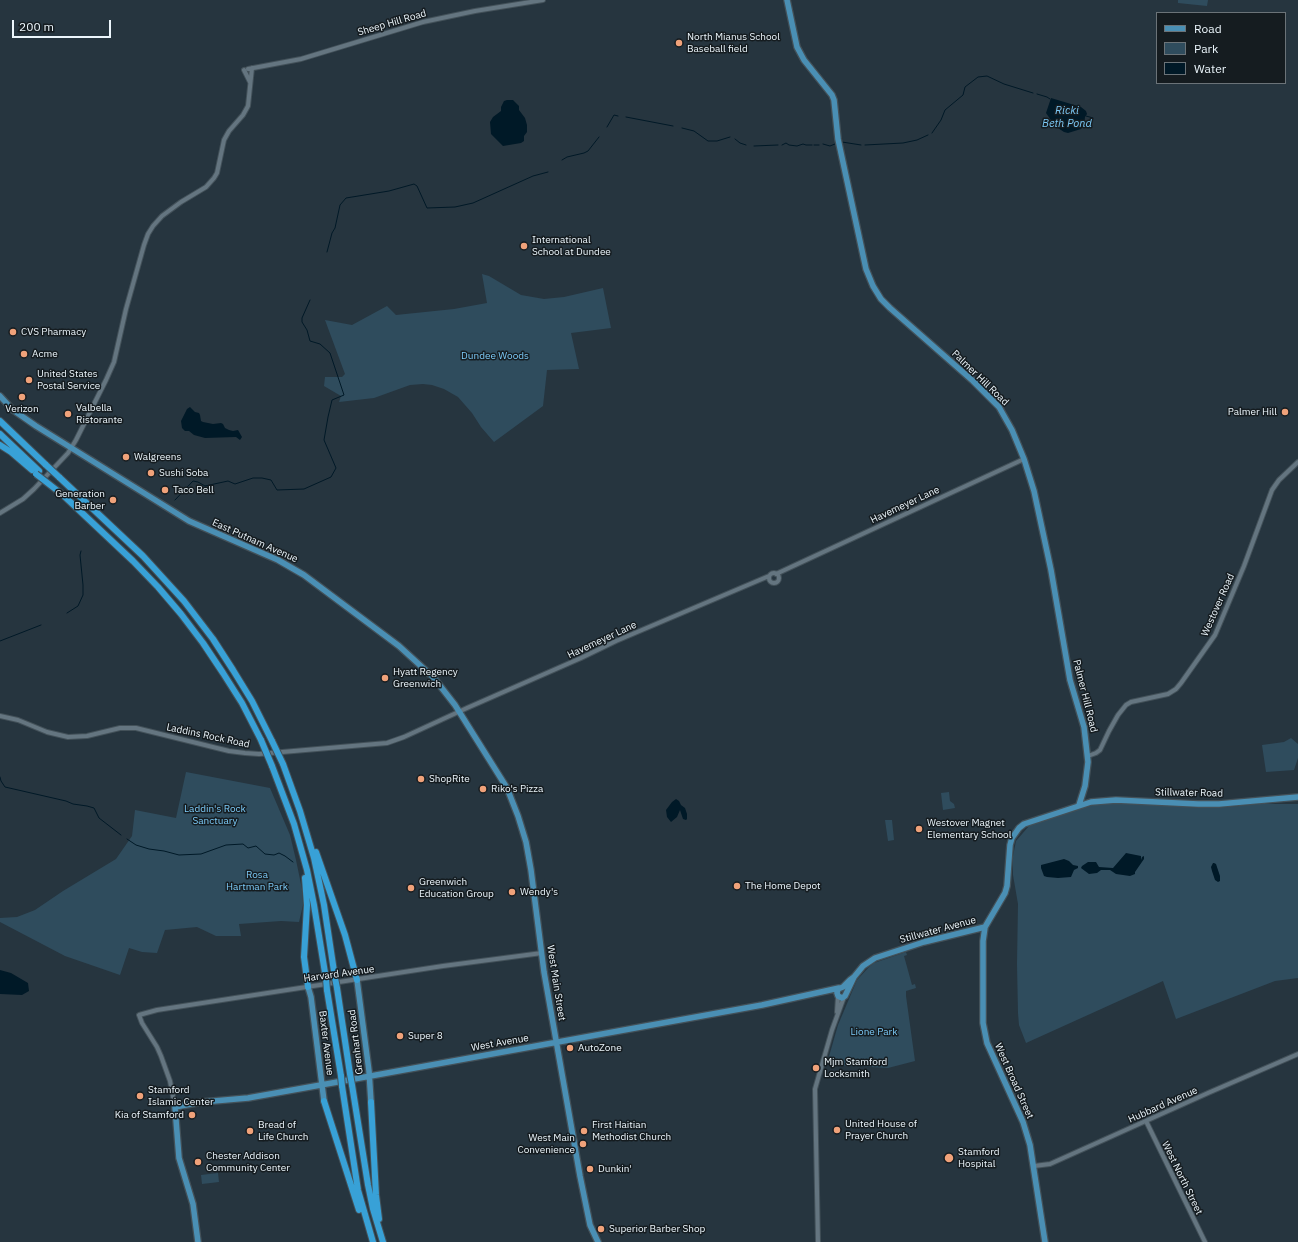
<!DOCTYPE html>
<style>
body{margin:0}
#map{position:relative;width:1298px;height:1242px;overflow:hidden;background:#26353f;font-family:"IBM Plex Sans",sans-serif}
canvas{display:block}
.legend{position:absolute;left:1156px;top:12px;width:130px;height:72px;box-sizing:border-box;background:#151c20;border:1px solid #6b7378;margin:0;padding:5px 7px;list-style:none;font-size:12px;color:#ecf6fc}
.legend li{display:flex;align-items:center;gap:8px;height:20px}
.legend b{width:20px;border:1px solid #6b7378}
.scale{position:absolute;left:12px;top:20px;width:99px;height:18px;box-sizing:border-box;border:2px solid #ecf6fc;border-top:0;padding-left:5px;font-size:12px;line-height:14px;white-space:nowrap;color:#ecf6fc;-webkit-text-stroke:3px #151c20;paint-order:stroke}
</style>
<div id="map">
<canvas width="1298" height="1242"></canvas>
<ul class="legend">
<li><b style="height:5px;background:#4a8fb4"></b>Road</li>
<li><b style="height:11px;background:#2f4c5d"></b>Park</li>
<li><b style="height:11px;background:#001927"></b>Water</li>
</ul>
<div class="scale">200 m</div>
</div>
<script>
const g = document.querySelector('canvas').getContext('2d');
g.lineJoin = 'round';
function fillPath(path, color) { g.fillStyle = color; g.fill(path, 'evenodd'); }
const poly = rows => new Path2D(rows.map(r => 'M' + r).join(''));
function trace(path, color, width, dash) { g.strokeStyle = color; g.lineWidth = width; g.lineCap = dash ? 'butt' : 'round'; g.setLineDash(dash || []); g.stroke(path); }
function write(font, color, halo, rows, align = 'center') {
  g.font = font + ' "IBM Plex Sans",sans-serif'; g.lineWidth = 3; g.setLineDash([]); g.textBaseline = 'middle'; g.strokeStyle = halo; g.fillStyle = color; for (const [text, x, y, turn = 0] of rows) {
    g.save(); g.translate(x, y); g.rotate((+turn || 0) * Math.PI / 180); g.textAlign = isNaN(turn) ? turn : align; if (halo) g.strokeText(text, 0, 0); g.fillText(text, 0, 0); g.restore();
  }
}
const green = poly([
 [1178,0,1208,0,1207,6,1178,3],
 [482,274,489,276,521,295,544,299,564,297,603,288,611,328,571,333,579,369,547,370,543,406,494,442,481,427,472,413,458,397,444,389,432,385,423,384,410,385,374,398,339,402,341,396,324,386,325,377,342,377,345,374,325,320,352,325,387,306,396,315,454,309,487,303],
 [1291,738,1298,744,1298,758,1294,770,1266,772,1262,745,1284,742],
 [186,772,270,788,290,835,296,860,302,889,303,905,299,922,281,921,239,924,241,936,216,936,197,927,165,930,157,953,142,952,129,948,120,975,65,956,0,922,0,918,17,917,35,910,63,891,116,859,132,836,135,810,176,818],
 [949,792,950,801,954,804,955,808,943,810,941,793],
 [1106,802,1202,808,1229,807,1259,804,1298,804,1298,978,1275,981,1176,1019,1163,981,1026,1043,1019,1025,1018,1013,1017,964,1018,904,1013,875,1013,856,1016,841,1029,826,1071,811],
 [885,820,892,820,894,840,888,841],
 [906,952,907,955,904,956,912,985,915,984,916,988,906,991,906,996,915,1061,888,1068,833,1065,828,1060,838,1025,857,980,869,967,874,963],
 [218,1173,219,1182,202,1184,201,1175]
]);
const water = poly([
 [1051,98,1081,107,1086,111,1087,114,1085,117,1084,125,1081,129,1068,133,1064,132,1055,126,1046,113],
 [507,100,513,100,519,106,519,110,525,118,527,125,527,132,524,136,524,141,521,143,503,146,491,134,490,122,493,117,501,111,501,107,504,101],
 [190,407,195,412,199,413,200,415,201,421,203,422,213,424,221,423,223,424,225,428,229,430,233,431,238,430,242,437,240,440,236,437,205,438,194,435,189,431,185,431,182,428,181,421,187,409],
 [676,799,679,801,681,805,685,808,687,814,687,819,686,820,683,819,680,810,677,817,671,822,667,817,666,810,672,802],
 [1126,853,1141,856,1141,860,1142,857,1144,856,1144,859,1135,872,1135,874,1130,876,1116,874,1110,870,1101,870,1097,873,1089,874,1081,868,1082,866,1088,862,1096,862,1099,867,1113,868],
 [1064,859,1069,861,1073,865,1078,866,1078,868,1074,870,1071,877,1058,878,1047,877,1044,876,1041,868,1041,865],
 [1213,863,1214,863,1216,864,1220,876,1220,881,1218,882,1215,880,1212,871,1211,867],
 [0,970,11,973,28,983,29,991,22,995,0,994]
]);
const stream = poly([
 [1037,94,1047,97,1050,99],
 [1086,116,1093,118],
 [626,117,673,126],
 [607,127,614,115,618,116],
 [682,128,694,131,708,141,717,141,730,137],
 [932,133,941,120,945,110,963,95,965,87,978,77,987,76,1004,84,1033,93],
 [735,139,740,143,746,145],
 [842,142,861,145],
 [823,144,830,146,835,144],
 [782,145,786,143,789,145,797,146,803,144,806,145,812,145],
 [814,145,819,145],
 [865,145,903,143,917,140,928,135],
 [754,146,778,145],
 [562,160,567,157,584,153,588,151,599,137],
 [327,252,332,233,335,228,340,205,346,198,389,191,414,184,417,186,427,208,455,207,473,203,533,176,548,172],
 [175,500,193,481,198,482,205,486,228,481,235,484,253,478,262,478,271,480,277,490,304,489,331,477,336,468,324,440,328,417,332,400,344,395,330,353,320,344,310,341,307,330,302,322,302,318,310,300],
 [67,613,78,606,83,595,83,585,80,555,81,551],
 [0,641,41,625],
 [0,777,1,781,5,787,66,801,73,804,87,806,94,808,99,818,121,835],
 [127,839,136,845,149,849,164,851,179,855,201,854,226,845,243,844,248,848,256,846,265,854,274,855,279,853,285,856,293,862]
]);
const minor = poly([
 [248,69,301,59,423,22,475,11,543,0],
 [244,70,250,82],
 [0,513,23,499,34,489,68,453,76,440,106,380,114,362,126,309,144,245,148,234,153,226,162,216,181,202,206,187,214,178,217,173,224,140,229,131,243,115,248,106,252,68],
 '769 578a5 5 0 1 1 10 0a5 5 0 1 1-10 0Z',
 [776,574,1024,459],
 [0,716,18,720,47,732,68,737,87,736,120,728,136,728,229,751,245,753,259,754,387,743,404,737,467,708,581,658,616,641,769,576],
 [1088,756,1096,753,1100,750,1109,731,1118,715,1126,705,1131,702,1168,694,1176,689,1181,683,1215,635,1244,566,1272,490,1279,480,1298,462],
 [837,1012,838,996],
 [175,1107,170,1081,161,1056,157,1047,142,1023,139,1015,157,1010,443,966,542,953],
 [1146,1121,1205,1242],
 [1034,1166,1050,1164,1208,1093,1298,1054],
 [818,1242,815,1089,832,1030,844,997]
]);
const major = poly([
 [787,0,797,47,804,60,832,95,834,100,838,139,866,269,873,286,881,299,890,308,973,381,999,407,1012,430,1024,459,1034,491,1051,570,1070,680,1084,727,1088,762,1085,786,1079,805],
 [0,396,13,410,36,426,189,521,278,560,304,575,399,646,434,678,455,705,507,788,518,816,526,842,531,870,544,972,580,1176,590,1225,598,1242],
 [854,977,850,980,843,987,838,989,837,993,838,996,842,998,845,996,854,977,863,966,875,958,924,942,985,927],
 [357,980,369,1071,371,1102],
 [308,987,311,997,324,1101],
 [198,1242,193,1204,179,1158,175,1107,202,1102,248,1098,332,1083,762,1005,839,988],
 [1045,1242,1030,1145,1023,1122,987,1043,983,1023,983,941,985,927,1005,893,1007,886,1010,845,1012,838,1019,828,1024,824,1091,802,1116,800,1198,804,1219,804,1298,797]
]);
const highway = poly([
 [0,421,46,465],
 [0,434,39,471],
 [0,445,11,452,32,470],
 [59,477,143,556,184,601,213,639,233,670,252,701,272,741],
 [63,495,133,561,158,587,181,614,203,643,223,673,242,703,261,740],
 [283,764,300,811,314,858,324,905,335,978],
 [272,766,294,824,307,870,314,905,326,979],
 [316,852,345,935,357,980],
 [305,878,307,905,304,957,308,987],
 [337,988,350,1074],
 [327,990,341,1076],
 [352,1085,368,1185,373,1209,383,1242],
 [342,1086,358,1190,373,1242],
 [324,1101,359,1210],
 [371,1102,376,1195,379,1219]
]);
const highwayBridge = poly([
 [46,465,59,477],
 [36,474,63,495],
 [261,740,272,766],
 [272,741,283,764],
 [335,978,337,988],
 [326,979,327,990],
 [350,1074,352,1085],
 [341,1076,342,1086]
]);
const markers = [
 [679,43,4,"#f0a27a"],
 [524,246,4,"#f0a27a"],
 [13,332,4,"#f0a27a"],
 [24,354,4,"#f0a27a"],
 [29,380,4,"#f0a27a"],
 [22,397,4,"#f0a27a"],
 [1285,412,4,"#f0a27a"],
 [68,414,4,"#f0a27a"],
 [126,457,4,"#f0a27a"],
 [151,473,4,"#f0a27a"],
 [165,490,4,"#f0a27a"],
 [113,500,4,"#f0a27a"],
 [385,678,4,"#f0a27a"],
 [421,779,4,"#f0a27a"],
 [483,789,4,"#f0a27a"],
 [919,829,4,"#f0a27a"],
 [737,886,4,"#f0a27a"],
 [411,888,4,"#f0a27a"],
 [512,892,4,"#f0a27a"],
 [400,1036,4,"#f0a27a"],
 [570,1048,4,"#f0a27a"],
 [816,1068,4,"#f0a27a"],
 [140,1096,4,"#f0a27a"],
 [192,1115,4,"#f0a27a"],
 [837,1130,4,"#f0a27a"],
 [250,1131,4,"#f0a27a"],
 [584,1131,4,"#f0a27a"],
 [583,1144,4,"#f0a27a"],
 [949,1158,5,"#f0a27a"],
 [198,1162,4,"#f0a27a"],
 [590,1169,4,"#f0a27a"],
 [601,1229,4,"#f0a27a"]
];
const streetNames = [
 ["Sheep Hill Road",392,23,-16],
 ["Palmer Hill Road",980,378,44],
 ["Havemeyer Lane",905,505,-25],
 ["East Putnam Avenue",255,541,24],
 ["Westover Road",1218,605,-66],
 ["Havemeyer Lane",602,640,-25],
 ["Palmer Hill Road",1085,696,76],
 ["Laddins Rock Road",208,736,12],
 ["Stillwater Road",1189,793,1],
 ["Stillwater Avenue",938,930,-15],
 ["Harvard Avenue",339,974,-8],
 ["West Main Street",556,983,81],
 ["Grenhart Road",356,1042,-97],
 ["Baxter Avenue",326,1043,83],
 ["West Avenue",500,1043,-10],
 ["West Broad Street",1014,1081,66],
 ["Hubbard Avenue",1163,1105,-24],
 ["West North Street",1182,1178,64]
];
const poiNames = [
 ["North Mianus School",687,37],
 ["Baseball field",687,49],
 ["International",532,240],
 ["School at Dundee",532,252],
 ["CVS Pharmacy",21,332],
 ["Acme",32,354],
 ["United States",37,374],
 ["Postal Service",37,386],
 ["Valbella",76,408],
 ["Ristorante",76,420],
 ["Verizon",22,409,"center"],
 ["Palmer Hill",1277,412,"right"],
 ["Walgreens",134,457],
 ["Sushi Soba",159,473],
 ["Taco Bell",173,490],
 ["Generation",105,494,"right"],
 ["Barber",105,506,"right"],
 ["Hyatt Regency",393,672],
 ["Greenwich",393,684],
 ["ShopRite",429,779],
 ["Riko's Pizza",491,789],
 ["Westover Magnet",927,823],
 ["Elementary School",927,835],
 ["Greenwich",419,882],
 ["Education Group",419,894],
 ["The Home Depot",745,886],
 ["Wendy's",520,892],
 ["Super 8",408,1036],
 ["AutoZone",578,1048],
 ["Mjm Stamford",824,1062],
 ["Locksmith",824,1074],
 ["Stamford",148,1090],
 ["Islamic Center",148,1102],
 ["Kia of Stamford",184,1115,"right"],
 ["United House of",845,1124],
 ["Prayer Church",845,1136],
 ["Bread of",258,1125],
 ["Life Church",258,1137],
 ["First Haitian",592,1125],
 ["Methodist Church",592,1137],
 ["West Main",575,1138,"right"],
 ["Convenience",575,1150,"right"],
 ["Stamford",958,1152],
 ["Hospital",958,1164],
 ["Chester Addison",206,1156],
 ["Community Center",206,1168],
 ["Dunkin'",598,1169],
 ["Superior Barber Shop",609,1229]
];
const parkNames = [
 ["Dundee Woods",495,356],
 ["Laddin's Rock",215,809],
 ["Sanctuary",215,821],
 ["Rosa",257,875],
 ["Hartman Park",257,887],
 ["Lione Park",874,1032]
];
const waterNames = [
 ["Ricki",1067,111],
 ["Beth Pond",1067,124]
];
fillPath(green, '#2f4c5d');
fillPath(water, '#001927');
trace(stream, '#001927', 1);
trace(minor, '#435159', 6);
trace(major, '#435159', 8);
trace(highway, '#435159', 8);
trace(minor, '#647580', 4);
trace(major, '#4a8fb4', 5.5);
trace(highway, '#38a1d7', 6);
trace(highwayBridge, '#435159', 8, []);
trace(highwayBridge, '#38a1d7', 6);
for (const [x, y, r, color] of markers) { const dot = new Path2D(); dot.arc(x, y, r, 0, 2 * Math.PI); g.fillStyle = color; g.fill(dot); trace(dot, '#151c20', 1.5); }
write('10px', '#ecf6fc', '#151c20', streetNames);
write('10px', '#ecf6fc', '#151c20', poiNames, 'left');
write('10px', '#7dccfa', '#151c20', parkNames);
write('italic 11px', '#7ccaf8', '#151c20', waterNames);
</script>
